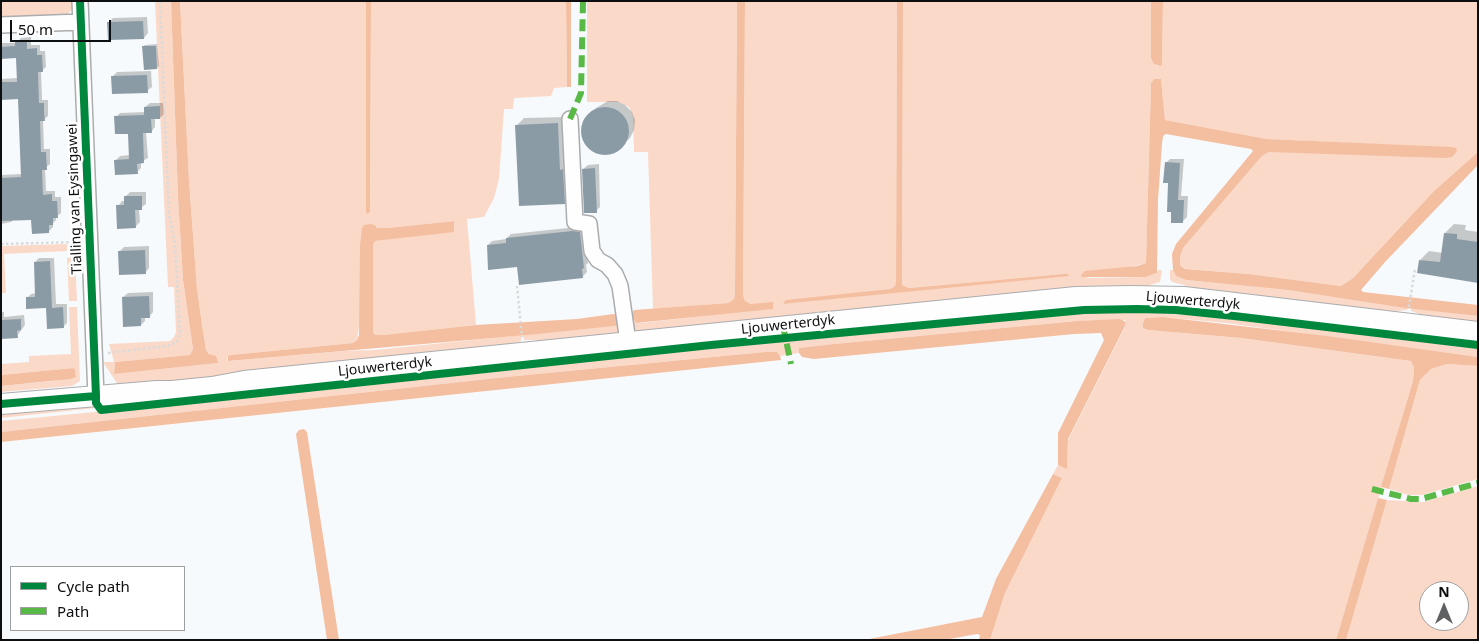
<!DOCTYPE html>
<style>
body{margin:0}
#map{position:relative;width:1479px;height:641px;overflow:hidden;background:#f7fafc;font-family:"Noto Sans",sans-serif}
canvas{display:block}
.frame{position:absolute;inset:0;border:2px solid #0d0e0f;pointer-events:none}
.legend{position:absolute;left:10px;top:566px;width:175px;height:65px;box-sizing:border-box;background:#fff;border:1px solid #9e9f9f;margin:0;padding:6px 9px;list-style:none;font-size:15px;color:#0d0e0f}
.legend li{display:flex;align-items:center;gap:10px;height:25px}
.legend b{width:25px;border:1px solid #9e9f9f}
.north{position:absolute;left:1419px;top:581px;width:50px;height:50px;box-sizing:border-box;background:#fff;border:1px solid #9e9f9f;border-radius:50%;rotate:0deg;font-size:14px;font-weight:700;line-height:20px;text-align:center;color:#0d0e0f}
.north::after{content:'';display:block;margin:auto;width:18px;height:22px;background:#5f6162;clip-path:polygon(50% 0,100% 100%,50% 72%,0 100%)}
.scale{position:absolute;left:10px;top:20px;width:101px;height:22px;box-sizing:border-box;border:2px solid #0d0e0f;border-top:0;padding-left:6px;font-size:15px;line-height:18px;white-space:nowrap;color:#0d0e0f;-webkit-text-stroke:4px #fff;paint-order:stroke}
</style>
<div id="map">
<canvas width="1479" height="641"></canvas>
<div class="frame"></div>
<ul class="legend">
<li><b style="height:6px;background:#00873e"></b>Cycle path</li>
<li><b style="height:6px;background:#58b947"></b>Path</li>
</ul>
<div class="north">N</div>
<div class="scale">50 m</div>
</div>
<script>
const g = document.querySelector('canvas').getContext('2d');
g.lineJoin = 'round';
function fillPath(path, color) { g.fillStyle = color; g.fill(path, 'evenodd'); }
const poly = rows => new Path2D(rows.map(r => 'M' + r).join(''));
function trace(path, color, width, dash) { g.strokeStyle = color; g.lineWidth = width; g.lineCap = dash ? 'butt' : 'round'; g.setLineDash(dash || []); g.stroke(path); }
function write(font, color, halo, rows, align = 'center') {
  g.font = font + ' "Noto Sans",sans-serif'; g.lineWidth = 5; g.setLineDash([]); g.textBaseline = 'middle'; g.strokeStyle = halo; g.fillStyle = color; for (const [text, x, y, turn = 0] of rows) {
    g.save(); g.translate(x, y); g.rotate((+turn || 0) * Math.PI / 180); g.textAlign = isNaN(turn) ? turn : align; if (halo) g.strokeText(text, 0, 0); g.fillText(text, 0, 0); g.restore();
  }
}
const green = poly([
 [1,1,75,1,74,7,68,14,61,16,1,18],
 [155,1,171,1,178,197,183,280,193,349,190,355,115,362,114,374,217,363,206,350,197,289,189,181,180,1,366,1,366,212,370,212,371,1,566,1,567,87,554,88,551,96,514,98,513,109,504,109,499,179,494,198,484,217,467,219,476,325,383,335,375,335,373,332,373,245,375,241,454,231,454,221,388,228,377,228,375,225,357,340,353,343,343,344,232,355,228,356,227,360,228,361,345,351,375,350,521,335,521,341,505,347,217,376,215,378,120,388,103,362,114,362,109,344,170,341,174,337,176,332,174,287,168,287],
 [587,1,737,1,735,292,734,299,730,303,653,309,648,152,634,152,633,116,629,107,619,102,587,102],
 [745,1,897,1,896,281,895,286,890,289,783,304,1069,275,1063,274,909,288,902,285,903,1,1151,1,1151,58,1157,66,1162,65,1163,1,1478,1,1478,152,1435,190,1353,278,1341,286,1249,274,1186,269,1180,265,1180,257,1183,248,1262,156,1269,152,1456,148,1267,139,1165,120,1161,79,1154,79,1151,83,1146,263,1086,278,1146,277,1157,273,1158,270,1162,270,1160,282,1150,285,1145,289,640,333,634,329,629,317,633,317,636,323,641,323,773,308,747,303,745,301,743,295],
 [67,244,67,251,4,254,6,293,1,293,1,246],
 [75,257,77,301,69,301,67,258],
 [1170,270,1173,270,1176,276,1186,280,1288,290,1408,308,1407,310,1397,311,1390,314,1195,291,1184,285,1172,282,1170,279],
 [69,307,77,307,80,381,72,386,1,392,1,386,54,381,76,377,75,369,73,368,1,375,1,364,29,362,29,356,71,354],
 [1411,308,1478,316,1478,324,1433,319,1411,311],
 [1136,312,1208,316,1478,348,1478,357,1226,323,1163,317,1145,318,1143,323,1143,328,1148,330,1241,338,1411,361,1414,368,1413,381,1336,640,990,640,1005,593,1062,478,1053,474,1058,465,1067,468,1068,440,1124,329,1126,322,1125,320,1077,321,834,344,800,348,799,353,780,356,777,352,765,352,506,377,1,432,1,421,302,392,786,340,1084,313],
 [619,323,619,331,616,334,538,343,535,340,524,340,523,335,615,326],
 [1447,364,1478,366,1478,479,1422,495,1408,495,1389,489,1420,380,1431,369],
 [88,402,96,408,1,418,1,410],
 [1478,486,1478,640,1346,640,1387,500,1423,502],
 [1429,591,1459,591,1459,621,1429,621]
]);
const water = poly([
 [171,1,180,1,189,181,197,289,202,324,206,350,209,354,216,356,218,363,114,374,115,362,190,355,193,349,183,280,178,197],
 [366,1,371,1,370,212,367,214,366,212],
 [566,1,571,1,571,87,567,87],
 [737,1,745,1,743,295,745,301,751,304,773,302,773,309,636,323,633,317,632,313,634,310,729,303,734,299,735,292],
 [897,1,903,1,902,285,909,288,1063,274,1068,274,1069,276,783,304,786,300,890,289,895,286,896,281],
 [1151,1,1163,1,1162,65,1160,66,1154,64,1151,58],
 [1154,79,1161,79,1165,120,1267,139,1451,147,1456,148,1457,151,1452,157,1444,158,1269,152,1262,156,1183,248,1180,257,1180,265,1185,269,1249,274,1341,286,1353,278,1435,190,1478,152,1478,165,1385,262,1361,290,1363,292,1478,305,1478,316,1405,308,1288,290,1186,280,1176,276,1173,270,1172,254,1176,244,1253,151,1251,149,1166,134,1163,136,1162,144,1158,200,1157,273,1146,277,1082,277,1081,275,1085,271,1137,266,1146,263,1151,83],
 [454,221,454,232,375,241,373,245,373,332,375,335,383,335,476,325,577,319,613,314,618,315,619,323,615,326,538,334,228,361,228,356,231,355,343,344,353,343,357,340,359,335,360,246,362,228,364,225,370,224,375,225,377,228,388,228],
 [1163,317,1327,336,1478,357,1478,366,1447,364,1431,369,1420,380,1389,489,1381,487,1413,381,1414,368,1411,361,1241,338,1148,330,1143,328,1143,323,1145,318],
 [1120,319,1126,322,1124,328,1068,439,1067,469,1058,465,1058,433,1104,340,1101,333,1074,334,814,359,802,357,799,353,799,348,834,344,1077,321],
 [765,352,777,352,780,356,781,360,1,442,1,432,506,377],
 [73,368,75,369,76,377,71,379,1,386,1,375],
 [304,429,307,432,339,640,327,640,296,434,299,430],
 [1053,474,1062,478,1005,593,990,640,979,640,980,635,977,634,944,640,864,640,982,617,996,579],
 [1378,498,1387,500,1346,640,1336,640]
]);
const shadow = poly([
 [147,17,148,33,144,38,108,23,113,18],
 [31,37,31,45,40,45,40,51,45,51,46,67,41,71,42,100,48,100,48,116,43,120,44,149,50,149,50,164,45,168,46,191,55,191,55,197,61,197,61,213,56,217,56,220,53,223,53,227,48,232,32,218,14,219,11,222,1,224,1,175,22,174,19,98,1,98,1,79,18,78,17,57,1,58,1,43,17,43,21,38],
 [157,44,159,66,157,68,143,47,145,45],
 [151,71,152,87,147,91,112,77,117,72],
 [608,101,617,101,625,105,632,112,635,120,634,130,630,138,616,151,607,154,598,154,590,149,584,141,582,132,583,123,596,108],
 [150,103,163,103,164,114,160,118,155,118,155,127,151,132,146,132,148,158,141,162,141,168,137,172,116,160,120,156,130,155,129,132,116,117,120,113,146,112,145,107],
 [565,117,571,196,564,203,517,125,524,118],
 [1170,159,1184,159,1181,196,1188,196,1187,217,1182,222,1170,182,1166,163],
 [599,164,600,207,596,211,583,169,588,165],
 [130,192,146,192,146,204,139,209,140,222,135,227,118,206,122,201,125,201,125,197],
 [1454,224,1466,225,1465,230,1478,232,1478,281,1420,260,1429,251,1443,253,1445,233],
 [577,227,584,228,588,263,586,265,587,272,582,277,518,265,488,245,492,241,506,239,511,234],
 [149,246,149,268,145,273,120,251,124,247],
 [39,258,54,258,56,304,67,304,67,323,63,327,47,307,27,298,31,294,36,293,35,262],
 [153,292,153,312,149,317,145,317,145,321,141,325,123,297,128,293],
 [1,312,4,312,4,317,24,315,25,325,17,336,1,337]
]);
const building = poly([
 [143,21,144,39,108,40,107,22],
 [15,41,27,41,27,49,37,48,37,55,42,55,43,72,38,72,39,103,44,103,44,112,45,121,40,121,41,152,46,152,47,170,42,170,43,195,52,194,52,201,57,201,58,218,53,218,53,225,49,225,49,233,32,234,31,220,1,221,1,178,21,177,18,99,1,100,1,82,17,82,16,58,1,59,1,47,15,46],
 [142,46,156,46,157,69,144,70],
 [147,75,148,93,112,94,111,76],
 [160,106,160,119,151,119,152,133,143,133,144,163,137,164,138,174,115,175,114,160,129,159,128,134,115,134,114,116,144,115,144,107],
 '581 131a24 24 0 1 1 48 0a24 24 0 1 1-48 0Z',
 [558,123,560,170,563,169,565,204,519,206,515,125],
 [1165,162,1180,163,1178,200,1184,200,1183,223,1171,223,1171,212,1167,212,1168,183,1163,183],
 [595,168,597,213,584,213,582,169],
 [124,196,142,196,142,210,135,210,136,228,117,229,116,205,124,205],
 [572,231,580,232,584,268,582,269,583,278,519,285,517,267,488,270,487,245,506,243,506,238],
 [1444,233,1457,234,1457,239,1478,242,1478,283,1417,273,1419,260,1440,262],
 [145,250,146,274,119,275,118,251],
 [50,261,52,308,63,307,64,328,47,329,46,308,26,309,26,297,35,297,34,262],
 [149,296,150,318,141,318,141,326,123,327,122,297],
 [21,319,21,330,17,331,18,338,1,339,1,320]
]);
const path = poly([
 [1,244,77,242],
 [517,286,522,337],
 [1409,307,1415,269],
 [108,353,168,346,177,342,180,333,175,244,169,215,160,1]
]);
const minor = poly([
 [80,1,96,396],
 [1,25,80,22],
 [570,119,575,222,589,224,592,251,598,260,607,265,615,274,620,286,628,342]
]);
const major = poly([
 [1,404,157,391,172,391,212,387,244,381,1076,297,1131,296,1184,297,1478,332]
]);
const quiet = poly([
 [570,119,581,93,583,1],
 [783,326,791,364],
 [1372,489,1411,499,1421,499,1478,483]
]);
const cycleway = poly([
 [80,1,96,396,96,403,101,410,711,345,1084,310,1137,309,1176,310,1234,316,1478,345],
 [1,404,96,396]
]);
const streetNames = [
 ["Tialling van Eysingawei",75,199,-92],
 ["Ljouwerterdyk",1193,301,5],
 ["Ljouwerterdyk",788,325,-6],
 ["Ljouwerterdyk",385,367,-6]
];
fillPath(green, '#fbd9c8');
fillPath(water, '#f4bea0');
fillPath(shadow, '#0003');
fillPath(building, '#8b9ba6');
trace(minor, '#abacae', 18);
trace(major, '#abacae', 22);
trace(path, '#d9dada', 2.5, [2.5, 2.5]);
trace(minor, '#fefeff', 15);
trace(major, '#fefeff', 20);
trace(quiet, '#58b947', 6, [12, 6]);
trace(cycleway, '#00873e', 8);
write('14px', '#0d0e0f', '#fff', streetNames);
</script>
